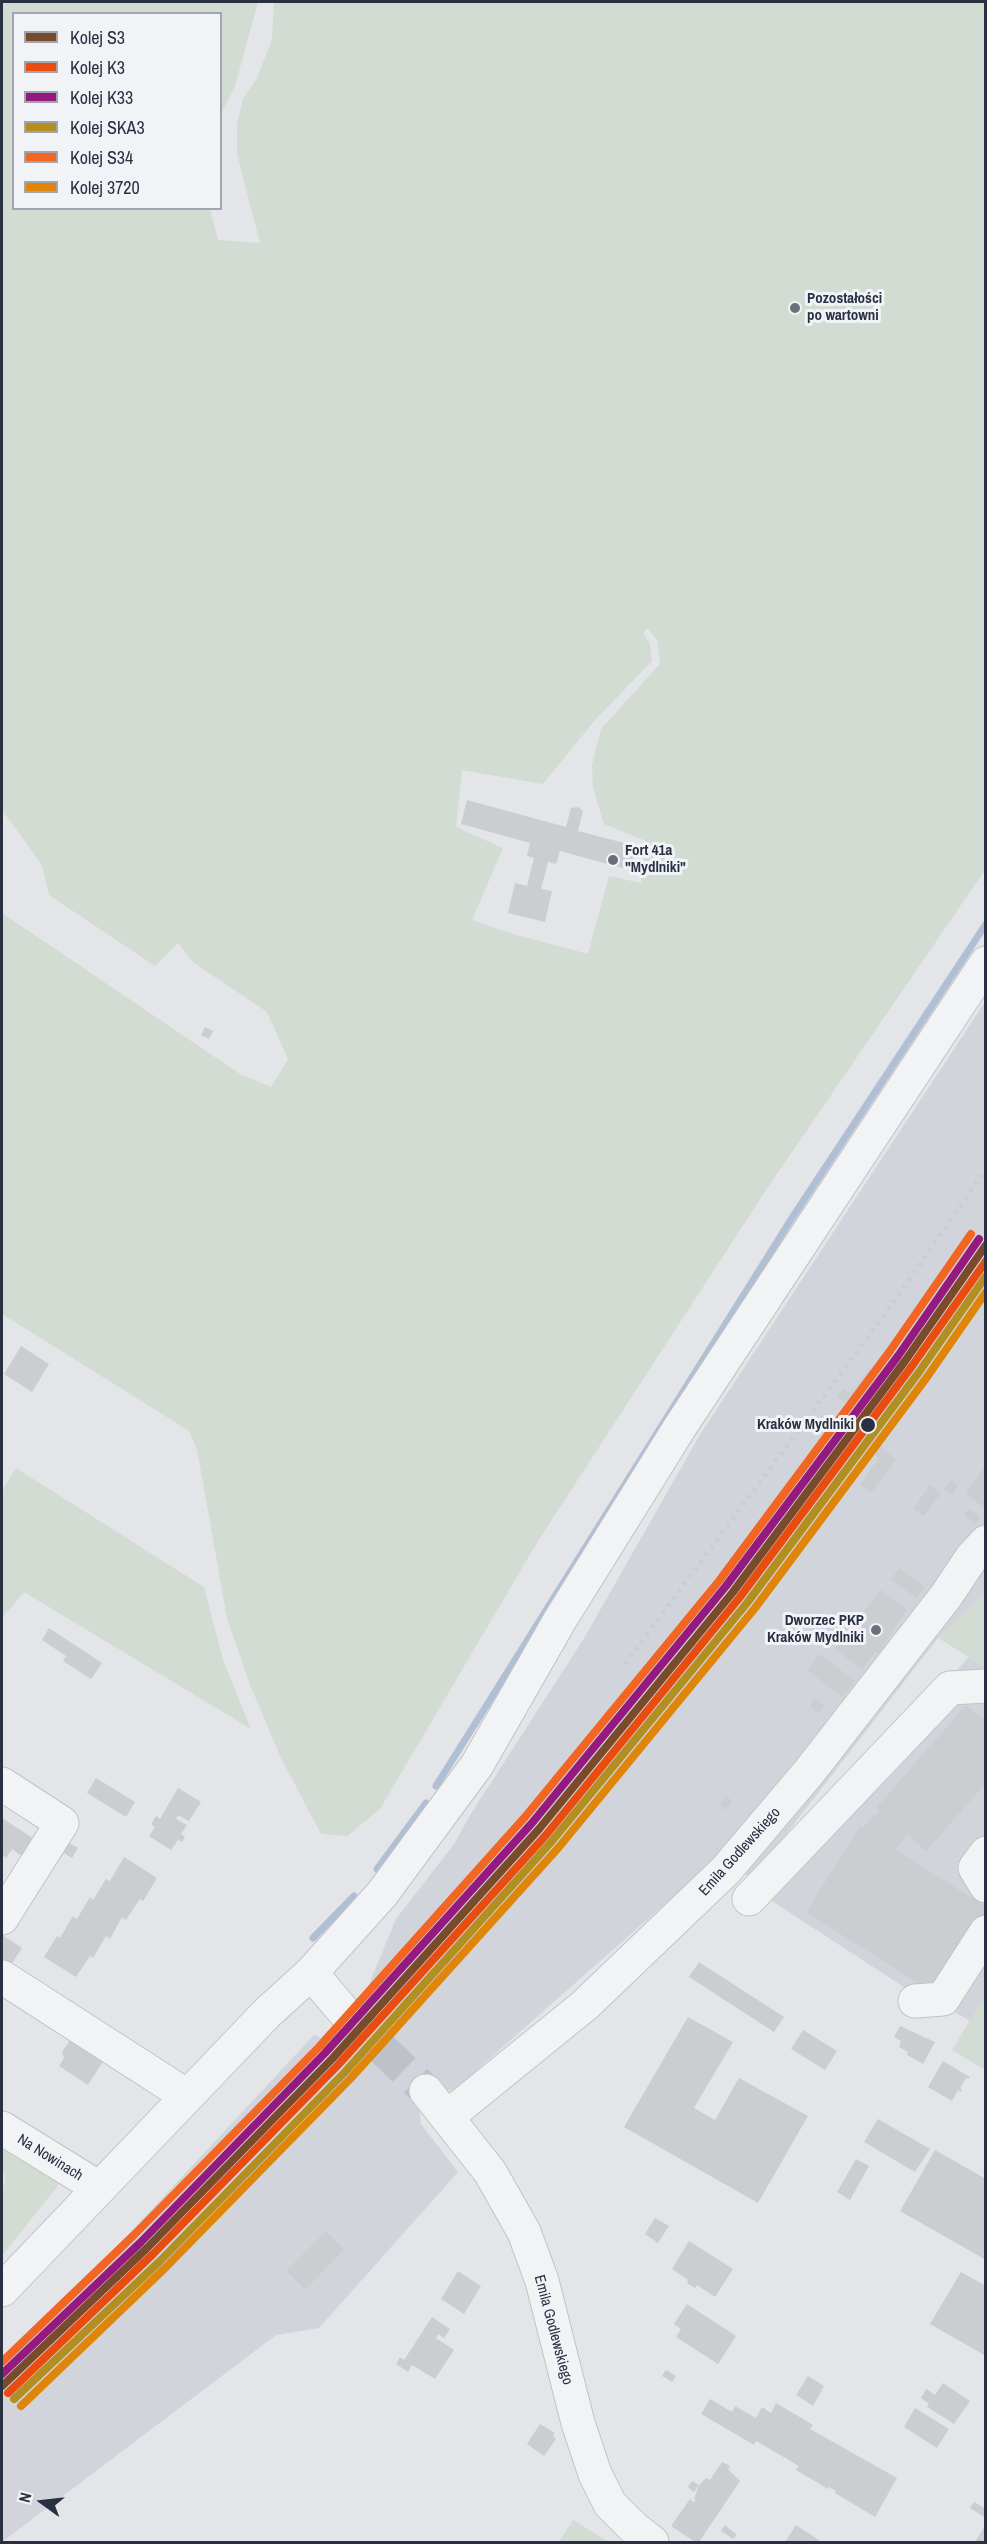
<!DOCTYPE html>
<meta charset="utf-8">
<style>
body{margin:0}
#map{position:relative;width:987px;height:2544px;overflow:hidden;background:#e3e5e8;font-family:"Archivo Narrow",sans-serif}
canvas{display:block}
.frame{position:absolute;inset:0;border:3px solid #293042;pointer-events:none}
.legend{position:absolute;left:12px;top:12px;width:210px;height:198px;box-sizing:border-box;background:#f1f3f7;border:2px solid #a1a5af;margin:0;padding:8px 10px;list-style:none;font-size:18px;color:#293042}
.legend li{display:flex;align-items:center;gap:12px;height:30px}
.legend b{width:30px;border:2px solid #a1a5af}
.north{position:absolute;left:12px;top:2472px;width:60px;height:60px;-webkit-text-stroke:4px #f1f3f7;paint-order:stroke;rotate:285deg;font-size:16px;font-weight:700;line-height:24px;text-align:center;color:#293042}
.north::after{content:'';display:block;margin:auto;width:21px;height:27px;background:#293042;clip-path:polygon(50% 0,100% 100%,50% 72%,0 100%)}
</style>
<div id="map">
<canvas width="987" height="2544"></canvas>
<div class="frame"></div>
<ul class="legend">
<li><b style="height:8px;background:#7a4b2a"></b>Kolej S3</li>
<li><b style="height:8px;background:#e84d0f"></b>Kolej K3</li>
<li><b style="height:8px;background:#951a80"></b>Kolej K33</li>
<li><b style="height:8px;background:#b38f22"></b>Kolej SKA3</li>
<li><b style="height:8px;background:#f26522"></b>Kolej S34</li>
<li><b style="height:8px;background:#df860a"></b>Kolej 3720</li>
</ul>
<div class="north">N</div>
</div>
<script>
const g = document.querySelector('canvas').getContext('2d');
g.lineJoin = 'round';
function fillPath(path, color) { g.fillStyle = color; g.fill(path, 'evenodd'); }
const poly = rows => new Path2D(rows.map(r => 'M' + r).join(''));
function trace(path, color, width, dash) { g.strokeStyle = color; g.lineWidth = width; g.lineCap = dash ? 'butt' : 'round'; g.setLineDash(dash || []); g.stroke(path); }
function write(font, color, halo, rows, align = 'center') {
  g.font = font + ' "Archivo Narrow",sans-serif'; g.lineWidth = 6; g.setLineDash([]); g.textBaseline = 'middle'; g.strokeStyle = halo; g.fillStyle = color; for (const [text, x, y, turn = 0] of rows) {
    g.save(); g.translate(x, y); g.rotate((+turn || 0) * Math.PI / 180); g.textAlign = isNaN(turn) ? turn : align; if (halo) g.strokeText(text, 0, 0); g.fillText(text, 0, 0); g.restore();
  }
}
const built = poly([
 [985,1002,985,1593,938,1638,760,1868,838,1780,864,1772,969,1657,985,1667,986,1996,970,2021,923,1994,916,1995,772,1901,775,1894,718,1857,453,2091,437,2089,419,2106,421,2124,458,2172,319,2328,276,2335,2,2542,2,2358,97,2268,314,2035,321,2038,367,1989,396,1919,454,1844,472,1812,583,1640,701,1433]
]);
const green = poly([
 [2,2,258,2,235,86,221,113,220,14,14,14,14,208,210,209,218,240,260,243,237,154,237,124,243,99,257,78,272,40,274,2,985,2,985,870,766,1190,538,1541,380,1809,347,1836,321,1834,281,1758,250,1685,227,1618,197,1449,189,1431,2,1314,2,913,240,1074,271,1087,288,1059,267,1012,194,963,178,943,155,966,49,895,42,865,2,810],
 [647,628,657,640,660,664,601,729,592,765,593,788,604,824,646,841,641,883,609,876,588,954,513,934,472,920,503,848,456,827,462,770,543,784,595,720,652,661,650,644,643,634],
 [16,1468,204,1587,223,1660,251,1729,24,1592,2,1618,2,1491],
 [985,1593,985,1667,938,1638],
 [985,1996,985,2070,952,2050],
 [2,2136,60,2183,2,2256,2,2197,5,2178,2,2166],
 [573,2520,609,2542,559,2542]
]);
const stream = poly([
 [436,1786,790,1221,986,924],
 [377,1869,426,1803],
 [313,1938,354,1896]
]);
const building = poly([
 [467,800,566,827,571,808,578,807,583,811,578,831,636,846,630,870,560,851,556,864,548,862,541,889,552,891,545,922,508,913,515,883,527,886,534,858,527,856,530,843,461,824],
 [205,1027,213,1031,209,1039,201,1035],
 [21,1346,49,1364,32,1392,4,1374],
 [870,1368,882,1377,858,1408,847,1400,845,1403,837,1397,844,1389,851,1394],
 [878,1444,896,1460,871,1493,860,1484,879,1458,872,1453],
 [986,1465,986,1509,966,1494],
 [951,1480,958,1486,952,1495,944,1489],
 [930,1485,941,1493,924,1516,913,1509],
 [969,1509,980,1517,976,1524,964,1515],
 [899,1568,925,1587,916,1598,891,1580],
 [881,1590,907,1610,878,1654,875,1652,862,1669,835,1649,849,1630,853,1633,868,1614,864,1611],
 [49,1628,102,1663,91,1679,63,1661,66,1656,42,1640],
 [819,1654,855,1681,842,1697,807,1670],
 [815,1698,825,1706,819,1713,810,1706],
 [966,1705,986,1722,986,1783,926,1851,907,1835,895,1849,986,1907,986,1919,937,1995,806,1912,860,1827,862,1828,879,1811,876,1808],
 [96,1778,135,1802,126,1817,87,1793],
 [178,1788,201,1802,189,1821,178,1815,176,1819,187,1825,181,1834,185,1837,182,1842,178,1840,171,1850,149,1836,155,1827,151,1824,156,1816,160,1819],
 [726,1796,732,1801,725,1810,719,1805],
 [2,1818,34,1839,23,1857,12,1849,6,1858,2,1855],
 [62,1839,78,1848,72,1858,64,1853,59,1860,52,1856],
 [124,1857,157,1878,143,1901,140,1899,126,1920,122,1917,110,1939,106,1936,93,1958,90,1956,76,1977,44,1957,57,1936,60,1938,73,1916,77,1919,90,1897,93,1900,106,1879,110,1881],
 [2,1935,22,1948,7,1971,2,1968],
 [699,1962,784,2017,774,2032,689,1977],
 [688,2017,733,2042,694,2108,715,2120,739,2078,808,2116,758,2203,624,2127],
 [900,2026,935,2042,923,2064,907,2055,908,2052,899,2047,901,2041,894,2037],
 [803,2030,837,2051,825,2070,791,2049],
 [71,2039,104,2060,88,2085,59,2066,64,2058,62,2052],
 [943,2061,970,2077,968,2079,966,2078,960,2088,962,2089,961,2092,958,2090,952,2101,928,2087],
 [878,2119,930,2149,915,2172,864,2142],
 [935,2150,986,2179,986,2260,900,2211],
 [856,2159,869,2166,850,2200,837,2192],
 [655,2218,669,2226,658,2243,645,2234],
 [326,2231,344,2249,305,2290,286,2271],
 [689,2241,733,2269,715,2297,697,2285,695,2288,687,2283,688,2280,672,2269],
 [458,2271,481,2286,464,2314,441,2299],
 [961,2272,986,2286,986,2356,930,2324],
 [687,2304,736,2336,718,2364,676,2337,681,2329,674,2324],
 [432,2317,450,2329,444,2338,438,2334,436,2338,454,2350,435,2379,412,2365,408,2372,396,2364,400,2357,404,2360],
 [666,2370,676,2376,672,2382,662,2376],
 [808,2376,824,2386,813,2406,796,2395],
 [943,2383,970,2401,954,2424,927,2407,929,2404,921,2398,926,2389,935,2395],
 [710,2399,732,2412,735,2406,756,2418,762,2407,771,2413,776,2403,813,2425,810,2429,897,2478,875,2517,835,2493,836,2491,829,2487,828,2489,796,2470,799,2466,756,2441,754,2445,701,2414],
 [915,2408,949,2429,937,2448,904,2427],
 [540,2424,555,2433,553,2436,556,2439,544,2456,527,2444],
 [722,2462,730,2466,728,2469,740,2481,699,2542,695,2542,671,2526,690,2499,694,2502,696,2500,694,2499,699,2485,694,2492,688,2487,692,2481,699,2485,706,2478,710,2480],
 [974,2502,986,2509,986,2518,970,2508],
 [986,2524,986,2542,975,2542],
 [725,2525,737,2535,733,2539,721,2531],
 [796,2525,819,2540,817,2542,785,2542]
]);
const minorTunnel = poly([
 [345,2013,426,2091]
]);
const minor = poly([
 [2,1784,62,1823,2,1918],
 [986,1853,975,1868,986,1886],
 [749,1899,950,1688,986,1686],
 [311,1973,345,2013],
 [2,1977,187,2096],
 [915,2001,943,1999,986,1932],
 [426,2091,490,2172,524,2232,542,2281,578,2423,595,2474,610,2504,634,2528,652,2542],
 [447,2117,585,2005,726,1870,809,1772,946,1596,972,1557,986,1542],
 [2,2128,99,2188],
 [2,2290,267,2013,311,1973,382,1894,477,1765,560,1620,680,1427,986,963]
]);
const rail = poly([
 [625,1664,890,1307,986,1169]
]);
const rail1 = poly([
 [2,2386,147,2248,332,2059,539,1829,733,1592,905,1361,986,1245]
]);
const rail2 = poly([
 [8,2393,153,2254,338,2065,546,1835,740,1597,912,1366,986,1261]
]);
const rail3 = poly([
 [2,2374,141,2242,325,2053,532,1823,726,1586,898,1356,979,1239]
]);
const rail4 = poly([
 [14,2399,160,2261,345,2072,552,1841,747,1603,919,1372,986,1276]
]);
const rail5 = poly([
 [2,2362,134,2235,319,2047,525,1817,719,1581,890,1351,971,1234]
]);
const rail6 = poly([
 [21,2406,166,2267,351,2078,559,1847,755,1608,927,1377,986,1292]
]);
const markers = [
 [795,308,6,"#6a6f7c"],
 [613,860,6,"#6a6f7c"],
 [868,1425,8,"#293042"],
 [876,1630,6,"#6a6f7c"]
];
const poiNames = [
 ["Pozostałości",807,299],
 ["po wartowni",807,316],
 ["Fort 41a",625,851],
 ["\"Mydlniki\"",625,868],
 ["Dworzec PKP",864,1621,"right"],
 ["Kraków Mydlniki",864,1638,"right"]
];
const stopNames = [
 ["Kraków Mydlniki",854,1425]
];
const streetNames = [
 ["Emila Godlewskiego",740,1852,-48],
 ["Na Nowinach",50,2158,32],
 ["Emila Godlewskiego",553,2330,75]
];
fillPath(built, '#d1d4db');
fillPath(green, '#d2dcd3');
trace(stream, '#b1bfd4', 7);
fillPath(building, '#cbcdd0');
trace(minorTunnel, '#bec1c7', 33, [33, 16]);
trace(minor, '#c1c3c6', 35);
trace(minor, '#f2f3f5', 33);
trace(rail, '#cbcdd0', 4.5, [3, 6]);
trace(rail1, '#7a4b2a', 8);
trace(rail2, '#e84d0f', 8);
trace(rail3, '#951a80', 8);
trace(rail4, '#b38f22', 8);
trace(rail5, '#f26522', 8);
trace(rail6, '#df860a', 8);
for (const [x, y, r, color] of markers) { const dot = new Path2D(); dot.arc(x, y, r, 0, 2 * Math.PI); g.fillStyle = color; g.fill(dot); trace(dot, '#f1f3f7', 2); }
write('bold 15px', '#293042', '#f1f3f7', poiNames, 'left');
write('bold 15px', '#293042', '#f1f3f7', stopNames, 'right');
write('15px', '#293042', '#f1f3f7', streetNames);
</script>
